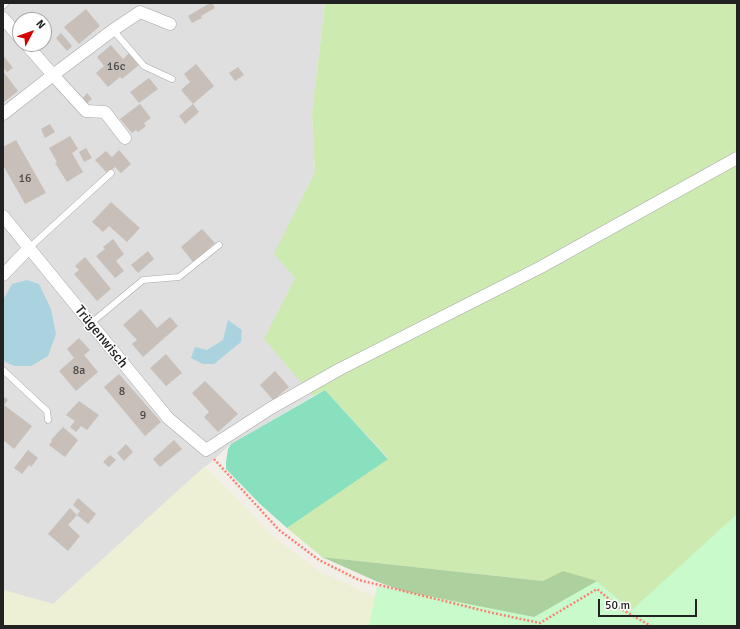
<!DOCTYPE html>
<meta charset="utf-8">
<style>
body{margin:0}
#map{position:relative;width:740px;height:629px;overflow:hidden;background:#f2efe9;font-family:Signika,sans-serif}
canvas{display:block}
.frame{position:absolute;inset:0;border:4px solid #222;pointer-events:none}
.north{position:absolute;left:12px;top:12px;width:40px;height:40px;box-sizing:border-box;background:#fff;border:1px solid #a7a7a7;border-radius:50%;rotate:49deg;font-size:11px;font-weight:700;line-height:16px;text-align:center;color:#222}
.north::after{content:'';display:block;margin:auto;width:14px;height:18px;background:#d40000;clip-path:polygon(50% 0,100% 100%,50% 72%,0 100%)}
.scale{position:absolute;left:598px;top:599px;width:99px;height:18px;box-sizing:border-box;border:2px solid #222;border-top:0;padding-left:5px;font-size:12px;line-height:14px;white-space:nowrap;color:#222;-webkit-text-stroke:3px #fff;paint-order:stroke}
</style>
<div id="map">
<canvas width="740" height="629"></canvas>
<div class="frame"></div>
<div class="north">N</div>
<div class="scale">50 m</div>
</div>
<script>
const g = document.querySelector('canvas').getContext('2d');
g.lineJoin = 'round';
function fillPath(path, color) { g.fillStyle = color; g.fill(path, 'evenodd'); }
const poly = rows => new Path2D(rows.map(r => 'M' + r).join(''));
function trace(path, color, width, dash) { g.strokeStyle = color; g.lineWidth = width; g.lineCap = dash ? 'butt' : 'round'; g.setLineDash(dash || []); g.stroke(path); }
function write(font, color, halo, rows, align = 'center') {
  g.font = font + ' Signika,sans-serif'; g.lineWidth = 3; g.setLineDash([]); g.textBaseline = 'middle'; g.strokeStyle = halo; g.fillStyle = color; for (const [text, x, y, turn = 0] of rows) {
    g.save(); g.translate(x, y); g.rotate((+turn || 0) * Math.PI / 180); g.textAlign = isNaN(turn) ? turn : align; if (halo) g.strokeText(text, 0, 0); g.fillText(text, 0, 0); g.restore();
  }
}
const residential = poly([
 [3,3,325,3,312,114,315,172,275,254,295,278,265,339,313,396,231,444,53,604,3,590],
 [20,20,44,20,44,44,20,44]
]);
const farmland = poly([
 [205,466,273,536,319,571,375,597,490,623,494,626,3,626,3,590,53,604]
]);
const grass = poly([
 [325,3,737,3,737,626,655,626,563,572,543,581,322,557,287,528,388,458,325,390,313,396,264,339,295,278,274,254,315,172,312,114]
]);
const forest = poly([
 [322,557,543,581,563,571,597,581,632,610,490,623,378,582]
]);
const park = poly([
 [737,514,737,626,369,626,377,586,534,617,597,581,632,610]
]);
const pitch = poly([
 [325,390,388,459,287,528,260,504,226,469,226,462,228,449,231,444]
]);
const water = poly([
 [27,280,39,284,51,309,56,334,48,356,31,366,15,366,5,362,3,357,3,300,12,284],
 [228,320,242,330,241,342,214,364,203,364,191,358,195,347,207,350,223,340]
]);
const building = poly([
 [210,3,212,3,215,8,201,16,202,18,192,23,188,16],
 [86,9,100,26,79,44,64,27],
 [61,33,72,46,67,51,56,38],
 [111,45,123,59,129,53,139,65,122,79,120,77,108,87,96,73,104,66,97,57],
 [3,55,13,68,7,72,3,68],
 [196,64,214,86,193,104,181,90,190,82,184,74],
 [238,67,244,75,235,81,229,73],
 [3,71,18,91,3,103],
 [149,78,158,89,139,103,130,92],
 [87,93,92,99,87,103,83,98],
 [140,104,151,118,144,123,146,126,138,132,136,130,132,133,120,119],
 [193,104,199,112,185,124,179,116],
 [50,124,55,132,45,138,41,129],
 [70,136,78,149,72,153,83,172,67,182,55,163,57,162,49,148],
 [16,140,46,193,25,204,3,165,3,147],
 [86,148,92,158,84,162,79,152],
 [119,150,131,164,121,173,115,167,107,173,95,160,106,151,112,157],
 [111,202,140,228,127,242,109,226,103,232,92,222],
 [202,229,215,243,193,262,181,247],
 [113,239,124,254,116,261,124,271,115,278,96,256,105,249,103,247],
 [148,251,154,259,138,273,131,265],
 [85,257,111,289,97,301,74,274,79,270,75,266],
 [141,309,157,328,170,317,178,326,143,357,132,344,137,340,123,325],
 [79,338,90,350,84,355,98,372,76,391,59,371,74,358,67,349],
 [166,354,182,373,166,386,150,368],
 [275,371,289,387,273,400,260,385],
 [119,374,161,422,145,436,104,387],
 [205,381,238,414,218,432,204,417,209,412,192,393],
 [3,396,8,400,4,405,32,426,14,449,3,440,4,428,3,427],
 [79,401,99,415,87,430,81,426,76,432,70,427,75,421,66,415],
 [63,427,78,440,65,457,49,445,52,441,51,440],
 [174,440,182,449,160,467,153,459],
 [126,444,133,452,124,461,117,453],
 [28,450,38,458,31,467,29,465,22,474,14,468],
 [110,455,116,460,109,467,103,462],
 [78,498,96,514,88,524,77,515,80,511,73,505],
 [70,508,77,515,68,525,80,536,68,551,48,534]
]);
const path = poly([
 [214,459,279,530,319,560,359,580,493,613,540,623,597,589,621,609,651,626]
]);
const lane = poly([
 [3,6,6,3],
 [113,30,144,66,172,79],
 [29,248,111,173],
 [90,324,143,280,179,277,219,245],
 [3,370,47,411,48,420]
]);
const street = poly([
 [3,18,20,38],
 [3,114,53,75,26,44],
 [125,138,105,112,86,111,53,75,113,30,140,12,170,24],
 [3,216,168,418,206,450,271,408,340,369,541,267,737,158],
 [3,275,29,248]
]);
const numberNames = [
 ["16c",116,67],
 ["16",25,179],
 ["8a",79,371],
 ["8",122,392],
 ["9",143,416]
];
const streetNames = [
 ["Trügenwisch",101,337,51]
];
fillPath(residential, '#e0dfdf');
fillPath(farmland, '#eef0d5');
fillPath(grass, '#cdebb0');
fillPath(forest, '#add19e');
fillPath(park, '#c8facc');
fillPath(pitch, '#88e0be');
fillPath(water, '#aad3df');
fillPath(building, '#c7bfb8');
trace(lane, '#a9a9a9', 7);
trace(street, '#a9a9a9', 13);
trace(path, '#fa8072', 2.5, [2, 2]);
trace(lane, '#fff', 6);
trace(street, '#fff', 12);
write('12px', '#4b4948', null, numberNames);
write('14px', '#222', '#fff', streetNames);
</script>
